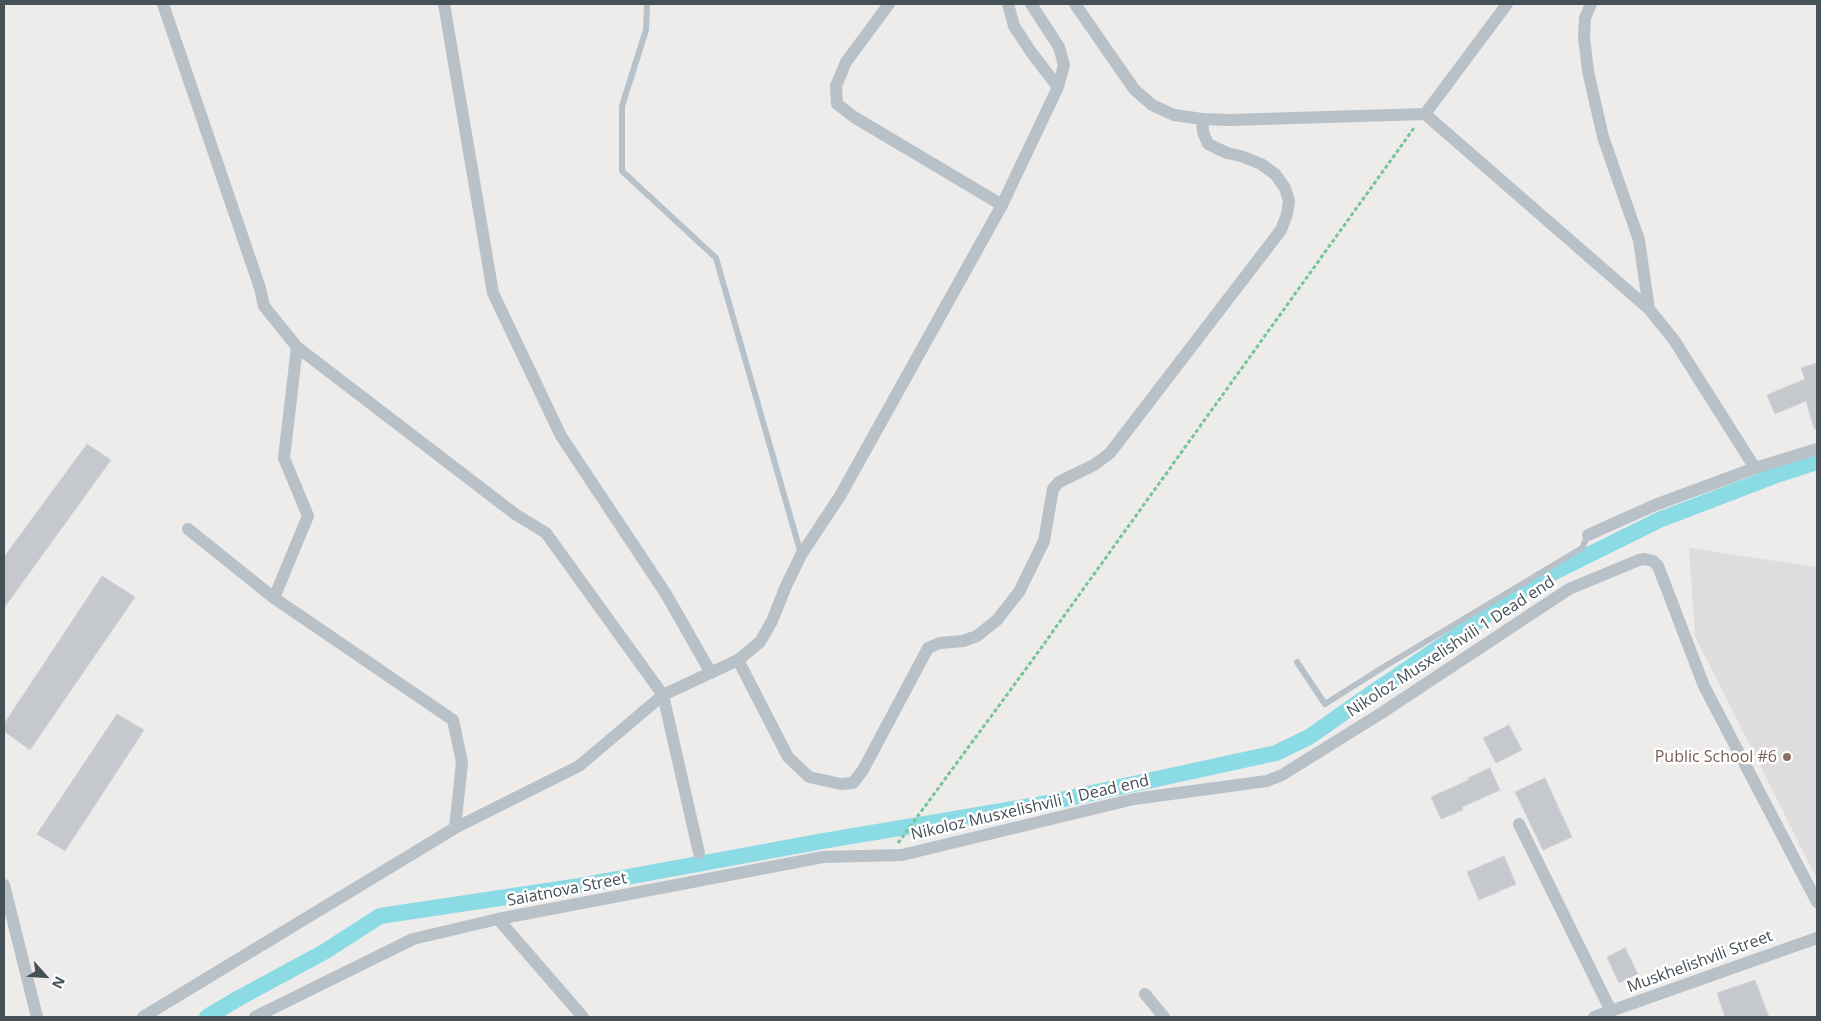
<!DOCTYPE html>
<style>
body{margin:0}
#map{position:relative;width:1821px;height:1021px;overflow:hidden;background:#eeebeb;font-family:"Open Sans",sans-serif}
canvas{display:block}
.frame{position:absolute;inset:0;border:5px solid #455057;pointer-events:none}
.north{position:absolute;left:20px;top:951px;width:50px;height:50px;-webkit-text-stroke:4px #fff;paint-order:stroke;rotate:116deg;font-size:14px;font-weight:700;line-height:20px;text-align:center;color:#455057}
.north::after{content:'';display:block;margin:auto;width:18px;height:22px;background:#455057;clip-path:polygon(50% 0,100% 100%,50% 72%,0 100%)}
</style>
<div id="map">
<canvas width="1821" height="1021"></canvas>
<div class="frame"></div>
<div class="north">N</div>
</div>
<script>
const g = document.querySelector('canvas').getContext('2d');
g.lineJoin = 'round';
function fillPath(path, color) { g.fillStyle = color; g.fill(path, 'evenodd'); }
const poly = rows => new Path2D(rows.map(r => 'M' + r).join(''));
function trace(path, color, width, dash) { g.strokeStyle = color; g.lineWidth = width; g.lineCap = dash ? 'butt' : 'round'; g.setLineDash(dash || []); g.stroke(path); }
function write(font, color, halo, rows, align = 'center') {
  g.font = font + ' "Open Sans",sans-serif'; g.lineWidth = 5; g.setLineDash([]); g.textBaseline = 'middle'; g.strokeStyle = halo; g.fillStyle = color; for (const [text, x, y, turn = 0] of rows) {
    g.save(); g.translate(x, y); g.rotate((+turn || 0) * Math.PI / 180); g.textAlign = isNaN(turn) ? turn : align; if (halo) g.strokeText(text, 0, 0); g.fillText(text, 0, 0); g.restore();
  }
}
const education = poly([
 [1689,548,1817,567,1817,879,1695,636]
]);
const canal = poly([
 [207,1017,239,998,324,952,380,916,573,887,823,841,1037,805,1276,753,1309,737,1372,693,1540,579,1659,520,1774,476,1817,462]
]);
const building = poly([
 [1817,363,1817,428,1814,429,1806,401,1775,414,1767,395,1805,379,1801,368,1817,363],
 [87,444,111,460,4,608,4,557,87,444],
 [102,576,135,597,30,750,4,731,4,724,102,576],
 [117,714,144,730,65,851,37,834,117,714],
 [1509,725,1522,750,1496,763,1483,738,1509,725],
 [1490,768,1500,790,1462,807,1463,810,1441,819,1431,797,1469,780,1468,778,1490,768],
 [1545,778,1572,837,1543,850,1515,792,1545,778],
 [1504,856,1516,884,1479,900,1467,872,1504,856],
 [1625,948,1638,974,1619,983,1607,957,1625,948],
 [1755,980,1769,1017,1725,1017,1717,993,1755,980]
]);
const path = poly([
 [898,843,1031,662,1414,128]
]);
const lane = poly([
 [647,4,646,30,622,106,622,171,716,258,801,554],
 [1297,662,1325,704,1382,668,1582,548,1588,535]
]);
const street = poly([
 [163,4,260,288,264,306,297,347,515,514,546,533,663,695,699,853],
 [444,4,493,293,561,436,666,594,711,673],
 [1008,4,1014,26,1031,52,1058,87],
 [1075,4,1134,89,1152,105,1174,115,1202,119,1229,120,1425,114,1649,309,1674,340,1755,468],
 [1591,4,1585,18,1584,37,1588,71,1603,137,1639,240,1649,309],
 [1425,114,1507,4],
 [1002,205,1058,87,1064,65,1059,47,1031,4],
 [188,529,274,598,453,720,462,762,455,828],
 [1588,535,1655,505,1755,468,1817,449],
 [274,598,308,516,284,458,297,347],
 [738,660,788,757,809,777,841,784,853,783,863,770,928,648,940,643,963,641,977,636,997,620,1019,592,1044,541,1053,489,1059,482,1094,465,1110,453,1281,230,1287,214,1289,201,1285,188,1275,174,1261,164,1241,156,1227,153,1208,144,1203,132,1202,119],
 [1519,824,1611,1011],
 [4,885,37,1017],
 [498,919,583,1017],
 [1145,994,1164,1017],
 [143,1017,455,828,579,766,663,695,738,660,760,642,772,621,786,586,801,555,840,496,1002,205,854,117,837,104,836,86,846,62,889,4],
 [255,1017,413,939,498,919,823,857,902,855,1134,799,1267,781,1282,775,1380,714,1569,589,1639,560,1645,559,1653,561,1658,566,1704,686,1817,902],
 [1594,1017,1817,938]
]);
const markers = [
 [1787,757,5,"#8d6e63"]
];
const streetNames = [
 ["Nikoloz Musxelishvili 1 Dead end",1451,647,-33],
 ["Nikoloz Musxelishvili 1 Dead end",1030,808,-13],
 ["Saiatnova Street",567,890,-11],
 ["Muskhelishvili Street",1700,962,-20]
];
const educationNames = [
 ["Public School #6",1777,757]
];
fillPath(education, '#dfdcdd');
trace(canal, '#8bdbe4', 16);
fillPath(building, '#c5c9ce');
trace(building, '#d0d2d7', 1);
trace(path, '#76c596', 3, [4, 2.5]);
trace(lane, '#b7c1c7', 6);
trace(street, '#b7c1c7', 12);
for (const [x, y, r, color] of markers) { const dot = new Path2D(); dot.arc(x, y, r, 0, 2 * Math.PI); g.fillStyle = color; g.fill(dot); trace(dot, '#fff', 2); }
write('16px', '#455057', '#fff', streetNames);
write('16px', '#785e54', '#fff', educationNames, 'right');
</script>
